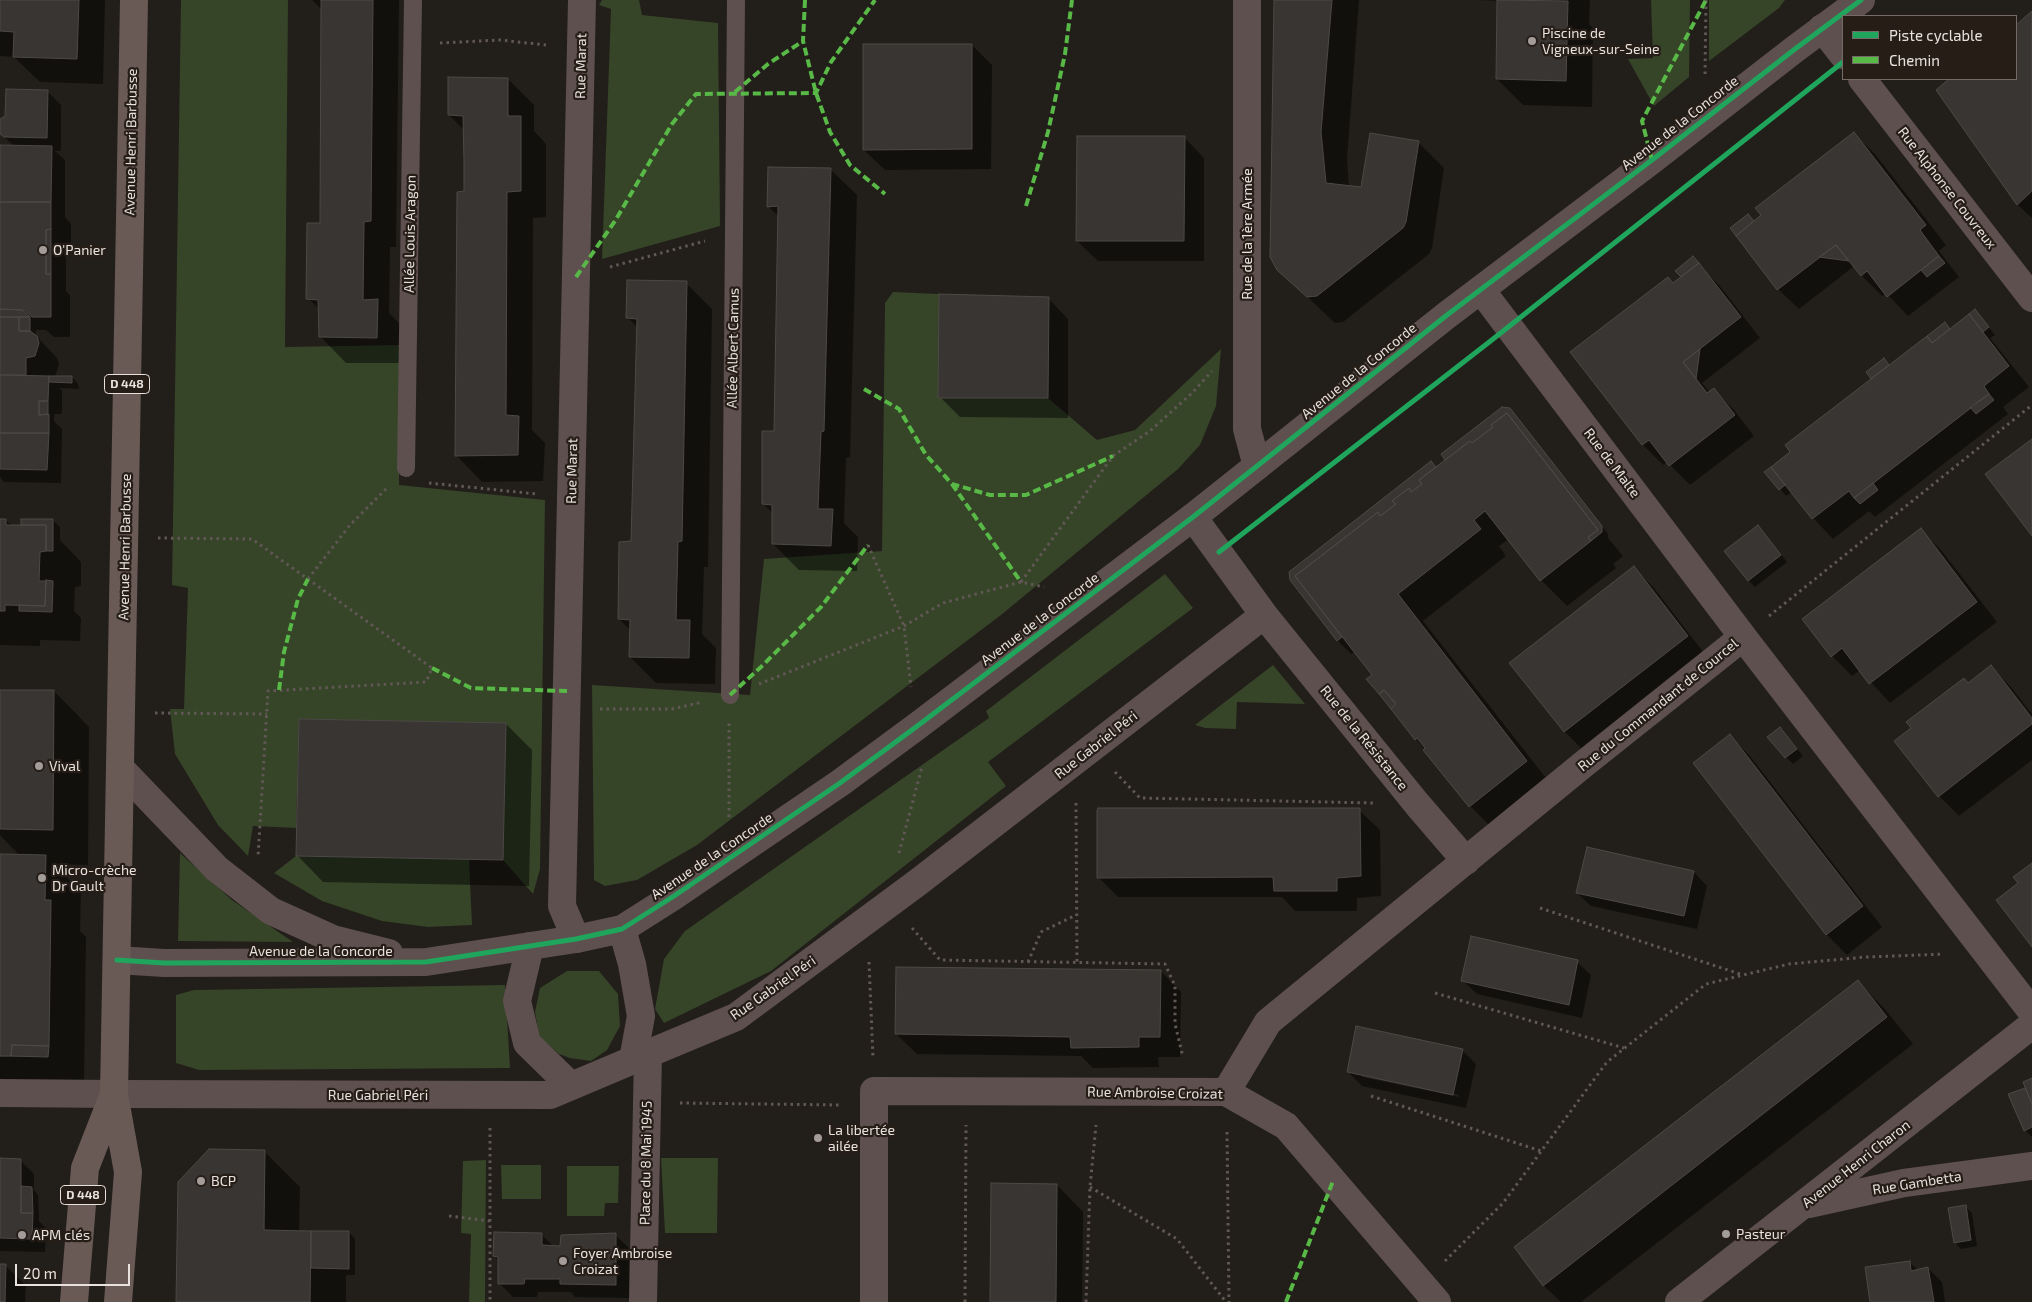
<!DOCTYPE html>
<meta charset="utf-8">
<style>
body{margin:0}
#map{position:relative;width:2032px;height:1302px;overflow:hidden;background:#221e1a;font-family:"Exo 2",sans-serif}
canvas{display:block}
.legend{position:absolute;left:1842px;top:15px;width:175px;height:65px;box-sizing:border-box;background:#261d17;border:1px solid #746b66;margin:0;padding:6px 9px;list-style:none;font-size:15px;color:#e8e1dd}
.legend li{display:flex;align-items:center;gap:10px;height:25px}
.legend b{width:25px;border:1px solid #746b66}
.scale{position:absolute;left:15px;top:1264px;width:115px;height:22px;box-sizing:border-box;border:2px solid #e8e1dd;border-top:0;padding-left:6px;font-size:15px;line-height:18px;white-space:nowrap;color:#e8e1dd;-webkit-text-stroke:4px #261d17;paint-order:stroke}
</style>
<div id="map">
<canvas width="2032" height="1302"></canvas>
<ul class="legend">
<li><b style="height:6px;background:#20a55d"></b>Piste cyclable</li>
<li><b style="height:6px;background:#58b947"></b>Chemin</li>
</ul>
<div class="scale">20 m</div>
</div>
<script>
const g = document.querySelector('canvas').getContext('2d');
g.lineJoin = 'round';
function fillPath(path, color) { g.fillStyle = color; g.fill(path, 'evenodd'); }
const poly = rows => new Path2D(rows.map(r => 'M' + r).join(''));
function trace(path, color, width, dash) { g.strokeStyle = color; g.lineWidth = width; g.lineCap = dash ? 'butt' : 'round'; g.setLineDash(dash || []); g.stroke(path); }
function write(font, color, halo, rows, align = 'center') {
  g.font = font + ' "Exo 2",sans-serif'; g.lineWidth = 4.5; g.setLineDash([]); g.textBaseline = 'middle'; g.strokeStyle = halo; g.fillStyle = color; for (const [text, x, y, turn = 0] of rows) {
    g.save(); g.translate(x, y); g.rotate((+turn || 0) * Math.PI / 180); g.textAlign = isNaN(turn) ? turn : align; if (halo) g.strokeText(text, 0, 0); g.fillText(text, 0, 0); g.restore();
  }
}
const green = poly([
 [181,0,288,0,285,347,400,345,399,485,545,500,540,869,533,894,503,860,506,723,299,719,296,828,253,826,248,856,218,825,175,754,170,709,184,709,188,588,172,585],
 [602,0,639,0,642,15,718,23,720,226,602,259,611,9,599,5],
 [1651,0,1690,0,1689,77,1654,106,1628,59,1653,58],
 [1709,0,1785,0,1779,8,1709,61],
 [893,292,939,294,1048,398,1097,440,1135,430,1221,349,1216,406,1200,445,1178,469,1001,615,697,845,637,880,605,886,594,880,592,685,750,695,764,559,882,551,885,303],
 [1165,574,1193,608,988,762,1006,786,771,971,664,1023,655,1009,664,959,685,931,989,718,986,711],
 [1273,665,1305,704,1237,702,1236,729,1205,728,1195,725],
 [180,853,232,900,293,942,178,941],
 [296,856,469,859,472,925,428,927,382,921,322,901,274,873],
 [567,971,599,971,618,994,620,1026,607,1050,591,1061,570,1058,559,1054,539,1036,535,1012,540,988],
 [505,985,510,1068,199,1070,176,1063,176,995,194,990],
 [661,1158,718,1158,717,1233,665,1233],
 [486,1160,485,1302,469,1302,471,1234,461,1233,463,1161],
 [501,1165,541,1165,541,1199,502,1199],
 [567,1166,619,1166,618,1203,605,1203,604,1216,567,1216]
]);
const shadow = poly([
 [0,0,105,0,103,84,40,82,14,57,0,56],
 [312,0,399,0,396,247,390,247,389,313,403,327,403,363,346,363,320,336,320,310,308,298,321,224,322,10],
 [1275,0,1359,0,1347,159,1349,187,1362,189,1418,142,1444,168,1432,248,1429,254,1343,322,1335,323,1278,269],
 [1479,0,1590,0,1589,24,1593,28,1592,107,1523,105,1497,79,1499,1],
 [2032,13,2032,218,2018,205,1937,90,1951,79,2016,79,2016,26],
 [972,45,992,65,991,169,885,170,864,150],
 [508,79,534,105,534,131,546,144,546,217,533,218,532,430,545,443,543,481,482,482,456,455,466,192,464,130,449,115],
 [47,91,61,105,61,151,55,151,65,160,65,217,71,224,71,249,66,249,66,291,70,295,70,337,54,337,46,330,36,330,36,336,57,358,59,364,55,377,72,377,78,384,79,389,60,388,62,391,62,414,54,414,54,421,62,429,61,483,4,482,0,477,0,146,14,146,0,133,0,120],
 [1854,134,1875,154,1946,245,1939,251,1959,277,1908,316,1886,293,1882,296,1853,267,1799,309,1778,289,1755,222],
 [1184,137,1204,158,1204,261,1098,261,1077,241],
 [830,169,857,195,850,457,846,458,844,523,858,537,857,571,799,570,773,544,774,514,763,504,775,432,779,217,768,206],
 [1705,272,1719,285,1760,338,1702,383,1710,393,1714,390,1734,410,1754,436,1690,485,1667,462,1663,465,1643,445,1571,352,1674,284],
 [686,283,712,309,708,567,704,567,702,634,716,648,715,684,656,683,630,657,631,631,619,619,633,542,638,328,627,317],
 [1048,298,1068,319,1068,418,960,417,940,397],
 [1975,311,1995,335,1990,338,2029,387,2003,407,2008,414,1875,517,1869,511,1833,539,1813,518,1792,492,1786,496,1766,472,1792,452,1873,379,1868,372,1884,360,1890,366,1951,330],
 [1509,409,1608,534,1608,538,1623,556,1613,564,1616,568,1567,606,1541,580,1509,539,1499,546,1506,556,1423,621,1553,787,1496,832,1470,806,1392,709,1374,675,1355,651,1351,654,1338,641,1291,580,1290,572,1431,463,1436,468,1447,460,1443,454],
 [0,520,6,520,12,526,24,526,53,520,60,527,60,540,81,562,81,586,75,587,74,611,81,618,80,641,40,640,40,646,0,645],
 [1758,526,1787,562,1755,587,1748,580],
 [1921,530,1941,550,1997,622,1890,703,1860,670,1852,676,1832,656],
 [1634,568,1654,588,1707,657,1585,752,1565,732,1511,663],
 [1991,667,2011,687,2032,714,2032,760,1959,816,1939,796,1969,684],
 [0,691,54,691,89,727,88,865,54,864,81,892,80,931,86,937,84,1081,0,1090,0,1057,18,1057,18,1055,0,1054,0,855,20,856,0,835],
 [506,724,532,750,529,886,323,882,297,855],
 [1780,728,1803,756,1793,764,1786,757],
 [1730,736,1750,756,1882,927,1847,955,1827,935,1695,763],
 [1359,810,1380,830,1381,896,1357,898,1357,911,1295,911,1282,897,1118,897,1098,877],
 [1694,872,1707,886,1697,929,1591,906,1577,893],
 [1577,962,1591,975,1582,1018,1477,994,1463,981],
 [1161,971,1181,992,1180,1057,1158,1057,1159,1067,1093,1068,1081,1056,917,1054,896,1034],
 [1858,982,1884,1008,1913,1044,1581,1302,1561,1302,1543,1285],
 [1462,1050,1476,1064,1466,1108,1362,1086,1348,1072],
 [1362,1074,1459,1095,1459,1097,1362,1077],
 [2032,1080,2032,1136,2031,1136,2025,1130,2025,1089,2029,1093],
 [264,1151,300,1187,299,1232,349,1232,355,1239,355,1275,346,1275,346,1302,178,1302],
 [0,1159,20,1160,34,1174,34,1190,38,1195,39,1221,46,1228,45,1252,0,1251],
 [1057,1185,1083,1212,1082,1302,992,1302],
 [1965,1206,1972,1213,1977,1246,1961,1249,1955,1243],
 [542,1235,554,1247,562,1247,615,1235,629,1248,629,1298,575,1297,571,1292,538,1292,537,1297,513,1297,499,1283,499,1261,494,1256],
 [1909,1262,1918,1270,1928,1268,1942,1282,1945,1302,1871,1302],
 [0,1265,5,1265,26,1286,25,1302,0,1302]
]);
const building = poly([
 [0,0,79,0,77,59,13,57,14,32,0,31,0,0],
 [321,0,373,0,371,221,364,222,363,300,378,299,377,338,319,337,318,300,306,299,307,223,320,223,321,0],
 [1274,0,1332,0,1321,132,1326,183,1361,187,1370,133,1419,141,1406,222,1403,228,1317,296,1307,297,1277,270,1270,257,1274,0],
 [1497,0,1568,1,1566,81,1496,79,1497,0],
 [2032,11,2032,191,2017,205,1936,90,1949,79,2016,79,2016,25,2032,11],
 [863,44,972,44,972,149,863,150,863,44],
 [448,77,508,78,508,116,521,116,521,191,507,192,506,415,519,416,518,455,455,456,457,192,464,191,464,161,463,116,448,115,448,77],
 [6,89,48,90,47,138,4,137,0,134,0,119,5,116,6,89],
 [1854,132,1926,225,1920,230,1939,256,1887,297,1867,271,1861,276,1836,245,1777,290,1736,236,1761,215,1755,208,1854,132],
 [1077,136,1185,136,1184,241,1076,241,1077,136],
 [0,145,52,146,51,202,0,202,0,145],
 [768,167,831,168,824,431,821,432,818,509,833,509,831,546,772,544,772,505,762,504,762,431,774,431,778,206,767,207,768,167],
 [0,202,51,202,51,229,46,230,46,274,51,274,51,317,32,317,24,310,0,309,0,202],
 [1748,214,1754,221,1736,236,1730,228,1748,214],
 [51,229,51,274,46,274,46,230,51,229],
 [1836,245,1849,261,1819,257,1836,245],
 [1693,256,1699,263,1681,277,1675,271,1693,256],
 [1939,256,1945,263,1927,277,1921,270,1939,256],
 [1699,263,1741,317,1683,362,1707,393,1714,388,1735,415,1669,466,1649,440,1642,445,1570,352,1668,277,1673,283,1699,263],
 [627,280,687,281,682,541,678,542,676,620,690,620,689,658,629,657,630,620,618,619,619,542,631,541,637,319,626,318,627,280],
 [939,294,1049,297,1048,398,938,398,939,294],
 [0,309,22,310,30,317,0,317,0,309],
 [1975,309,1989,327,1983,332,1969,314,1975,309],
 [1969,314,2009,366,1984,386,1989,394,1854,498,1849,491,1812,519,1771,467,1790,452,1785,445,1927,336,1932,343,1969,314],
 [0,317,19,317,19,331,30,331,37,336,39,343,35,356,26,358,26,375,0,375,0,317],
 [19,317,30,317,30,331,19,331,19,317],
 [1945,322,1950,329,1932,343,1927,336,1945,322],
 [1700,349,1696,379,1683,362,1700,349],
 [1884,358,1889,365,1871,379,1866,372,1884,358],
 [0,375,49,376,48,401,39,401,39,415,49,414,49,433,0,433,0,375],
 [49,376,72,376,72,383,49,382,49,376],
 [1989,394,1994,400,1976,414,1970,407,1989,394],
 [39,401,48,401,48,414,39,415,39,401],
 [1502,407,1510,408,1602,526,1602,532,1591,541,1588,537,1598,530,1507,413,1491,425,1493,427,1472,443,1470,441,1445,460,1441,454,1502,407],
 [1507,413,1598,530,1588,537,1591,541,1540,581,1485,511,1474,520,1481,529,1398,594,1527,761,1469,807,1423,750,1425,748,1417,738,1415,740,1391,709,1396,704,1384,690,1379,694,1366,679,1372,675,1295,576,1378,512,1380,516,1396,504,1392,501,1409,488,1411,492,1422,484,1419,480,1470,441,1472,443,1493,427,1491,425,1507,413],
 [0,433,49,433,47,470,0,469,0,433],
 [2032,439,2032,536,1985,474,2032,439],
 [1431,461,1436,467,1419,480,1422,484,1411,492,1409,488,1392,501,1396,504,1380,516,1378,512,1295,576,1342,637,1337,641,1290,580,1289,572,1431,461],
 [1771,467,1785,485,1779,490,1764,472,1771,467],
 [1873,483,1878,490,1860,504,1854,498,1873,483],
 [0,519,6,519,6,525,46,525,46,551,40,552,39,581,46,581,45,606,5,605,5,611,0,611,0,519],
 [21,519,53,519,53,551,46,551,46,525,21,525,21,519],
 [1758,525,1781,555,1748,581,1724,551,1758,525],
 [1921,528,1977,602,1869,684,1842,648,1831,657,1802,619,1921,528],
 [1634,566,1688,636,1564,732,1509,663,1634,566],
 [46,580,53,581,52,612,19,611,19,605,45,606,46,580],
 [1991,665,2032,718,2032,724,1938,797,1894,741,1911,728,1906,722,1964,678,1968,683,1991,665],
 [0,690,54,690,53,830,0,829,0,690],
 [1384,690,1396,704,1391,709,1379,694,1384,690],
 [299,719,506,723,503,860,296,856,299,719],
 [1780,727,1797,749,1785,758,1767,737,1780,727],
 [1730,734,1863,906,1826,935,1693,763,1730,734],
 [1098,808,1360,808,1361,876,1337,878,1337,891,1274,891,1273,877,1097,878,1097,810,1098,808],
 [1587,847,1694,871,1684,916,1576,893,1587,847],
 [0,854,46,855,45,900,51,900,49,1046,12,1045,11,1056,0,1056,0,854],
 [2032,863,2032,947,1996,900,2018,883,2013,877,2032,863],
 [1471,936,1578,960,1569,1005,1461,981,1471,936],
 [896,967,1161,970,1160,1037,1139,1037,1139,1047,1071,1048,1070,1037,895,1034,896,967],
 [1858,980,1887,1017,1543,1286,1514,1247,1858,980],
 [1356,1026,1463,1049,1453,1095,1347,1072,1356,1026],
 [12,1045,49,1046,48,1057,11,1056,12,1045],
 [2032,1078,2032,1104,2023,1082,2032,1078],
 [2025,1088,2032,1104,2032,1127,2024,1131,2008,1094,2025,1088],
 [209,1149,265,1150,264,1230,311,1231,310,1302,176,1302,178,1182,209,1149],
 [0,1158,21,1159,21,1213,33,1213,32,1239,0,1238,0,1158],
 [991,1183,1057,1184,1056,1302,990,1302,991,1183],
 [21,1186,32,1187,33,1213,21,1213,21,1186],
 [1966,1205,1971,1240,1954,1243,1948,1208,1966,1205],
 [311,1231,349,1231,349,1269,311,1268,311,1231],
 [494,1232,542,1233,542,1245,560,1246,561,1235,616,1233,616,1285,560,1284,560,1279,525,1279,524,1284,498,1284,498,1257,493,1256,494,1232],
 [1910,1261,1911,1271,1928,1267,1934,1302,1870,1302,1865,1267,1910,1261],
 [0,1264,6,1264,5,1302,0,1302,0,1264]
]);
const path = poly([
 [440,43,500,40,546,45],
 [1705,74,1706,0],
 [610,267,705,241],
 [429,483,537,494],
 [158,538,252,539,432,668,426,682,268,691,258,857],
 [868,545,904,626,911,687],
 [308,579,350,525,386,489],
 [1021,582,1113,456,1150,431,1192,393,1212,371],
 [1769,616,2032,405],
 [759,684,904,626,943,603,1021,582,1044,587],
 [600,709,672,709,703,702],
 [155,713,267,714],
 [1115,772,1140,798,1373,803],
 [1076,803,1077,963],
 [729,817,729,723],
 [899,853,922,767],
 [1540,908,1743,975],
 [912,928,940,960,1165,964,1175,986,1175,1024,1183,1057],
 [869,962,873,1058],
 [1028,962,1041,932,1076,915],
 [1435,993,1624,1048],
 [1371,1096,1541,1151],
 [680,1103,841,1105],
 [490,1128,490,1302],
 [1227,1132,1229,1302],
 [1090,1187,1177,1239,1226,1302],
 [449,1216,490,1221],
 [1445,1261,1503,1203,1607,1062,1706,984,1789,964,1866,957,1944,954],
 [965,1302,966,1125],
 [1086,1302,1090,1187,1096,1125]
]);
const service = poly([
 [406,468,413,0],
 [730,695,736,0]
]);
const minor = poly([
 [1247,0,1247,429,1257,466],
 [1822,28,1843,55],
 [1862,79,2032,298],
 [1481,290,1743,637],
 [1264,615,1417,804,1466,861],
 [576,939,562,906,582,0],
 [530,946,517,1001,527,1043,571,1086],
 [633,1060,736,1017,917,883,1264,615,1193,517],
 [1226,1092,1268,1022,1585,763,1743,637,2032,1012],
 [0,1093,114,1094],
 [1809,1204,1904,1183,2032,1166],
 [643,1302,648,1054],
 [874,1302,874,1091,1226,1092,1286,1126,1437,1302],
 [1679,1302,2032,1025]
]);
const tertiary = poly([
 [121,769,217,869,271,911,333,939,389,953],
 [117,960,164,963,426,962,576,939,622,929,674,896,840,783,916,727,1193,517,1447,315,1652,160,1795,49,1861,0],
 [114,1094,550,1095,633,1060,641,1016,632,964,622,929]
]);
const primary = poly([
 [74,1302,85,1168,114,1094],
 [118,1302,128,1172,114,1094,134,0]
]);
const quiet = poly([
 [805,0,803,41,816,93,830,132,850,165,885,194],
 [735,92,768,64,803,41],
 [1652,160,1642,121,1706,0],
 [1026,206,1048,132,1065,54,1072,0],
 [576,277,615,221,672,124,696,94,816,93,831,62,875,0],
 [864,389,899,409,926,455,952,484,990,495,1026,495,1113,456],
 [952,484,1021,582],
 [432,668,471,688,567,691],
 [279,690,284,652,298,599,308,579],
 [730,695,761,667,821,607,868,545],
 [1286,1302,1333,1181]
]);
const cycleway = poly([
 [1219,552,1488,343,1843,62],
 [117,960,164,963,426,962,576,939,622,929,674,896,840,783,916,727,1193,517,1447,315,1652,160,1795,49,1861,0]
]);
const markers = [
 [1532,41,5,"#a39d99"],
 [43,250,5,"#a39d99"],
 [39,766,5,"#a39d99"],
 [42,878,5,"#a39d99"],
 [818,1138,5,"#a39d99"],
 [201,1181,5,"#a39d99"],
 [1726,1234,5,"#a39d99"],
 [22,1235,5,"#a39d99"],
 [563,1261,5,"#a39d99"]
];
const shields = [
 [127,384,45],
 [83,1195,45]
];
const shieldNames = [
 ["D 448",127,384],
 ["D 448",83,1195]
];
const poiNames = [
 ["Piscine de",1542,33],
 ["Vigneux-sur-Seine",1542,49],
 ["O'Panier",53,250],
 ["Vival",49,766],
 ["Micro-crèche",52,870],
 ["Dr Gault",52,886],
 ["La libertée",828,1130],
 ["ailée",828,1146],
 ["BCP",211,1181],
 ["Pasteur",1736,1234],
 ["APM clés",32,1235],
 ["Foyer Ambroise",573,1253],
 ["Croizat",573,1269]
];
const streetNames = [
 ["Rue Marat",581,66,-89],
 ["Avenue de la Concorde",1680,123,-38],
 ["Avenue Henri Barbusse",131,142,-89],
 ["Rue Alphonse Couvreux",1947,188,52],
 ["Allée Louis Aragon",410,234,-89],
 ["Rue de la 1ère Armée",1247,234,-90],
 ["Allée Albert Camus",733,348,-89],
 ["Avenue de la Concorde",1359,371,-39],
 ["Rue de Malte",1612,463,53],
 ["Rue Marat",572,471,-89],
 ["Avenue Henri Barbusse",125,547,-89],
 ["Avenue de la Concorde",1040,619,-37],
 ["Rue du Commandant de Courcel",1658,705,-39],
 ["Rue de la Résistance",1364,738,51],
 ["Rue Gabriel Péri",1096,745,-38],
 ["Avenue de la Concorde",712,856,-34],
 ["Avenue de la Concorde",321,951],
 ["Rue Gabriel Péri",773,988,-35],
 ["Rue Ambroise Croizat",1155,1093,1],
 ["Rue Gabriel Péri",378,1095],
 ["Place du 8 Mai 1945",646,1163,-89],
 ["Avenue Henri Charon",1856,1164,-38],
 ["Rue Gambetta",1917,1183,-9]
];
fillPath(green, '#364428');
fillPath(shadow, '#0007');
fillPath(building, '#383532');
trace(building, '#4d4946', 1);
trace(path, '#615856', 3, [2.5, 4]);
trace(service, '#5e504f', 18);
trace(minor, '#5e504f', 28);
trace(tertiary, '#5e504f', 28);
trace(primary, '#695a56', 28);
trace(quiet, '#58b947', 4, [8, 4]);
trace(cycleway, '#20a55d', 5);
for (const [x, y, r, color] of markers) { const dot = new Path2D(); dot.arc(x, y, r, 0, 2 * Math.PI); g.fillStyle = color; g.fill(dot); trace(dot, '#261d17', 2); }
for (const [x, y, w] of shields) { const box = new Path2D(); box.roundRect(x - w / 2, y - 9.5, w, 19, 4); g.fillStyle = '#261d17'; g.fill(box); trace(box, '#e8e1dd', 1); }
write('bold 12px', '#e8e1dd', null, shieldNames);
write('14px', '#e8e1dd', '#261d17', poiNames, 'left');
write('14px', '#e8e1dd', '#261d17', streetNames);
</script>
